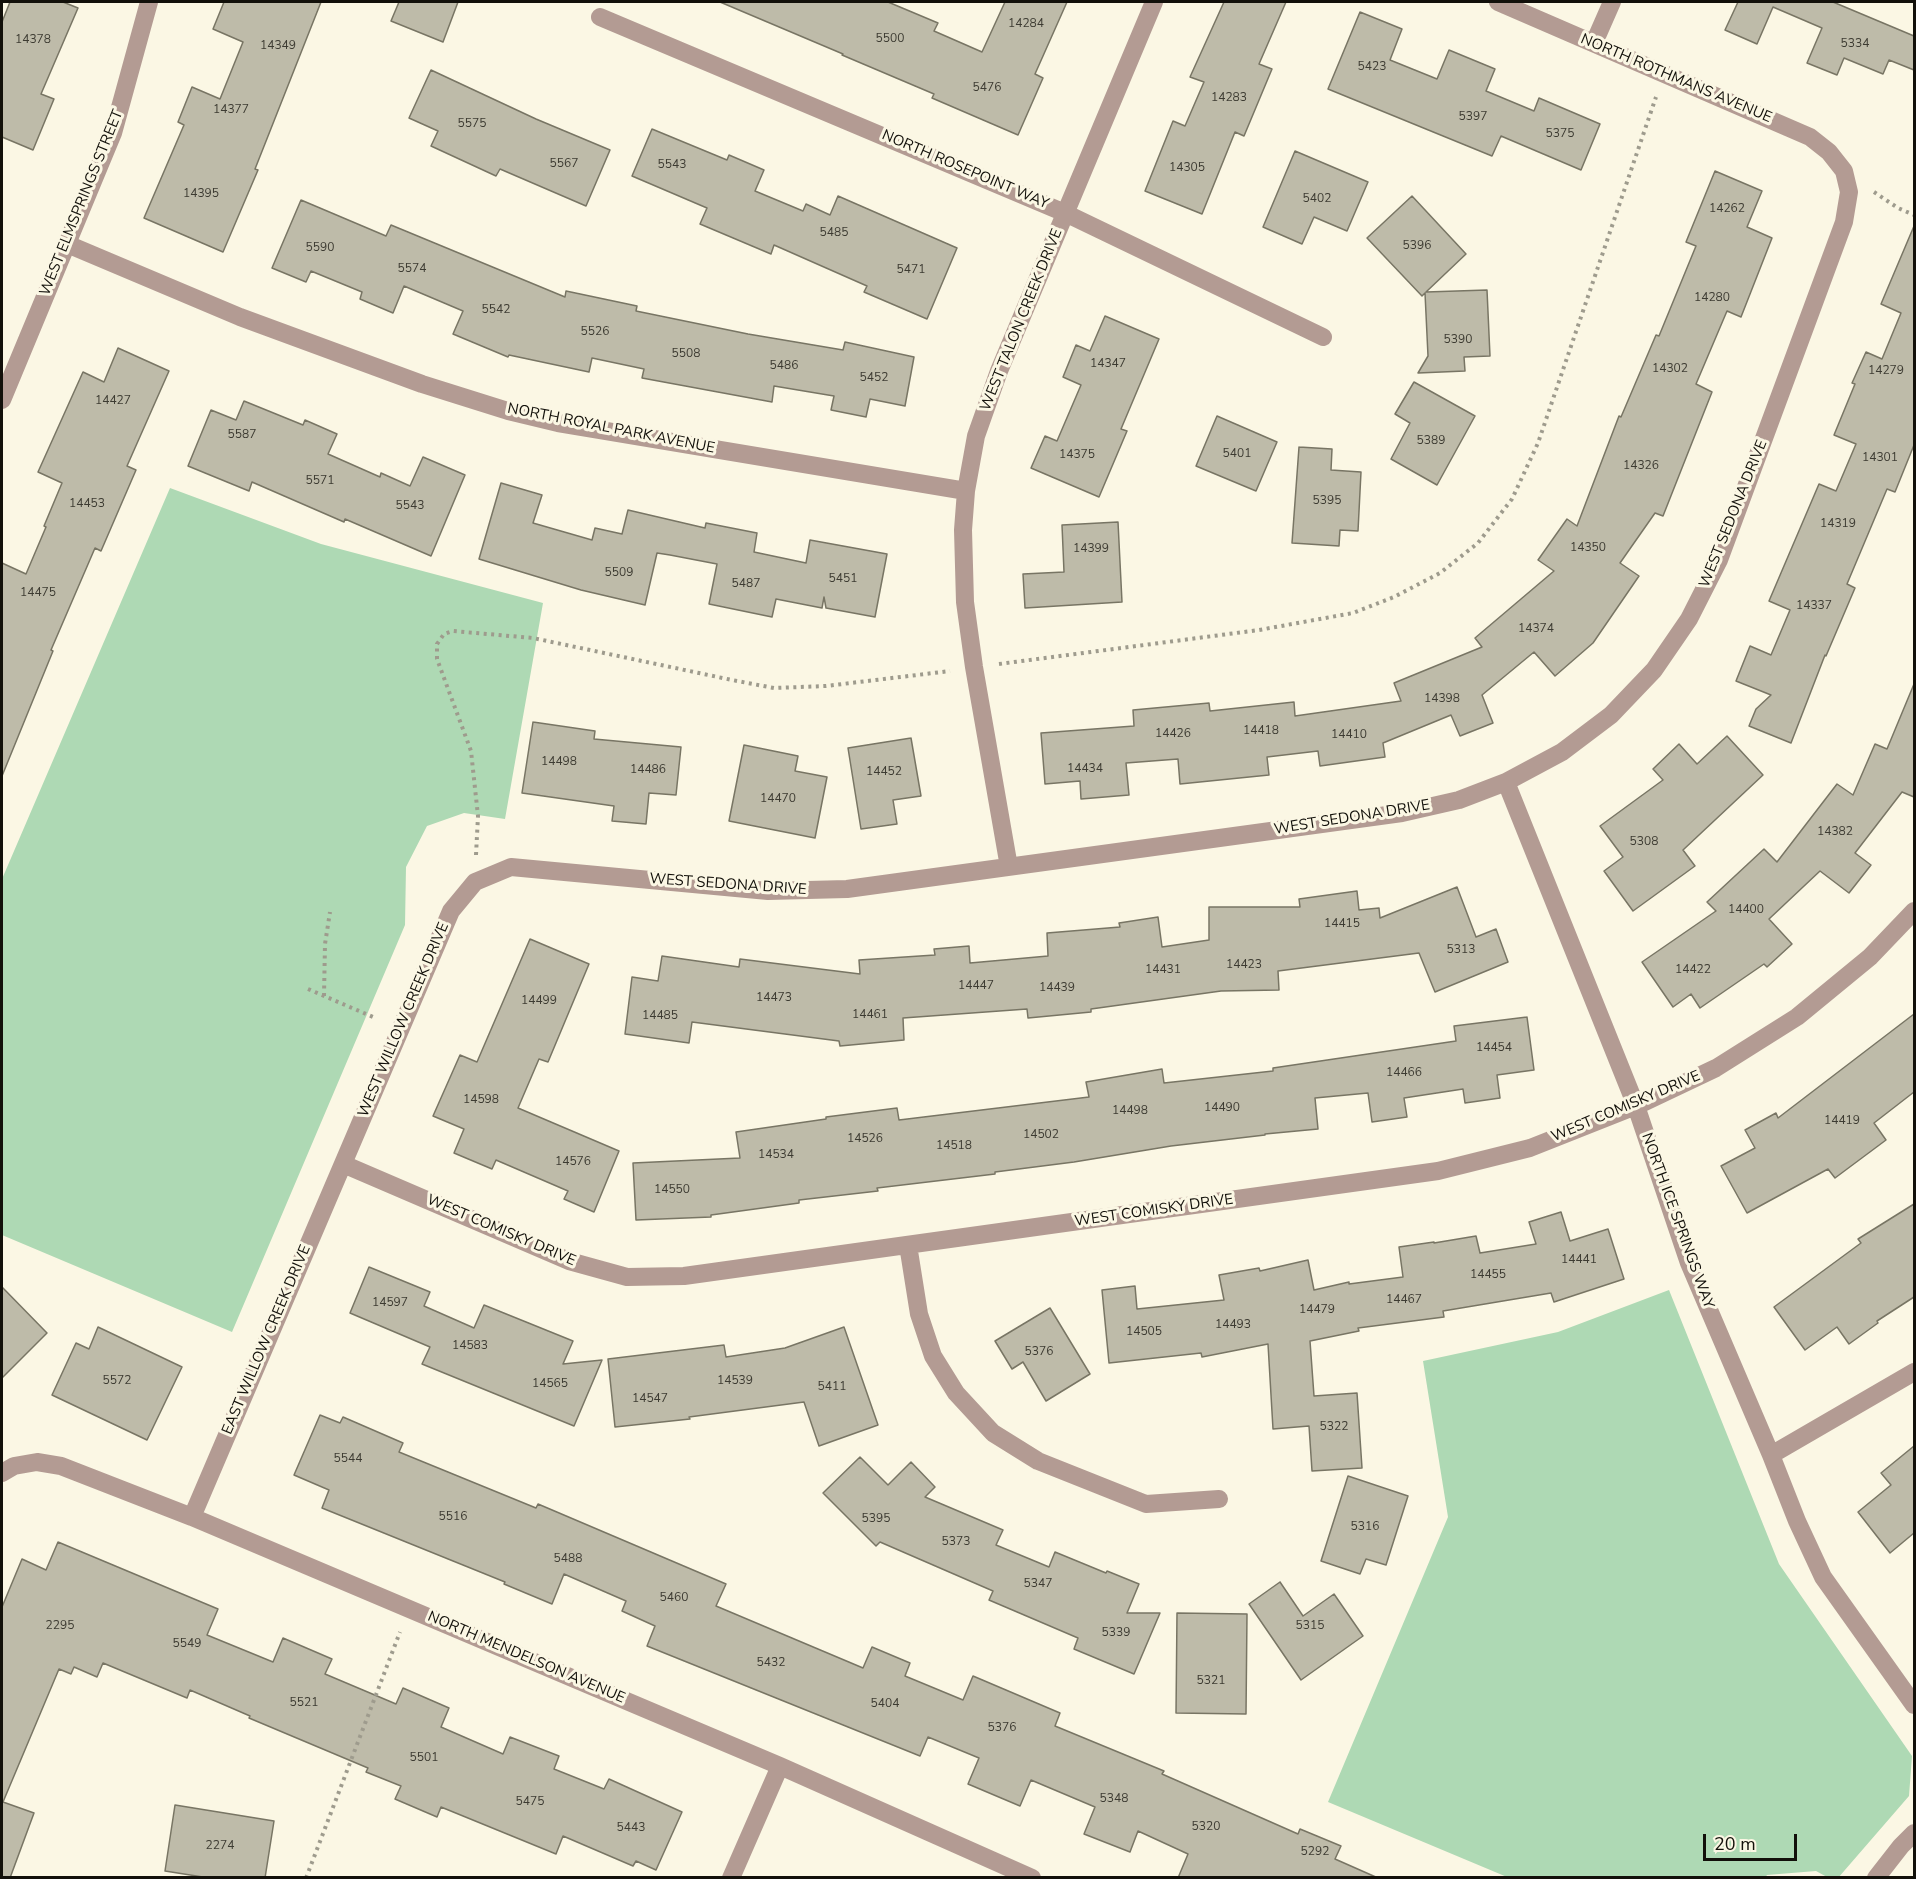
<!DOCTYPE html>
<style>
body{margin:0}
#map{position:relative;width:1916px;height:1879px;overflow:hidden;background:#fbf7e4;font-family:"Nunito Sans",sans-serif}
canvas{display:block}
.frame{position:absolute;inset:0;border:3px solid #12100a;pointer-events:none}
.scale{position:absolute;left:1703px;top:1834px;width:94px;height:27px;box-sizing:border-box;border:3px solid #12100a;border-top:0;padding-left:8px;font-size:18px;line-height:21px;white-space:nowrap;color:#12100a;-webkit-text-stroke:4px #fbf7e4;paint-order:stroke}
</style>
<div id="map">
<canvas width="1916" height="1879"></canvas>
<div class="frame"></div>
<div class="scale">20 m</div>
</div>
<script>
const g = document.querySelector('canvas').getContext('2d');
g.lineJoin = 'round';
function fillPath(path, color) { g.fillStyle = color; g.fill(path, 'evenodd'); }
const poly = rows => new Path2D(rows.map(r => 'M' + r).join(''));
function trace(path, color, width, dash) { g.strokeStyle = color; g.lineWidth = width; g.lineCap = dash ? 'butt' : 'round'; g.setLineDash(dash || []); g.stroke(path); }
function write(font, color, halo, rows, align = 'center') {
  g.font = font + ' "Nunito Sans",sans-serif'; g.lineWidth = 6; g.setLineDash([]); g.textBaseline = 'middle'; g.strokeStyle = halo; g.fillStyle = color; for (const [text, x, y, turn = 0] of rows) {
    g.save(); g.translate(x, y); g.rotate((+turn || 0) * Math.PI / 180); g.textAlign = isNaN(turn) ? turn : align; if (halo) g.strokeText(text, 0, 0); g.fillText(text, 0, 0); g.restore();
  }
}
const green = poly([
 [170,488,321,544,543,603,505,819,464,813,427,826,406,867,405,925,232,1332,2,1235,2,879],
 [1669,1290,1779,1564,1912,1756,1909,1796,1838,1878,1827,1877,1816,1871,1767,1875,1765,1878,1507,1877,1328,1802,1448,1517,1423,1361,1558,1332]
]);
const building = poly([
 [10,2,63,2,78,8,41,94,54,99,33,150,2,137,2,22,10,2],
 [224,2,321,2,255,169,258,170,223,252,144,218,184,125,178,122,192,87,220,99,243,42,213,29,224,2],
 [399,2,458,2,443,42,391,21,399,2],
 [720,2,888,2,938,23,934,31,982,52,1005,2,1067,2,1035,74,1043,78,1018,135,932,98,934,94,842,55,843,54,720,2],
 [1224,2,1286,2,1259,64,1272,69,1244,136,1235,132,1202,214,1145,191,1173,121,1185,126,1204,82,1190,77,1224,2],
 [1738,2,1833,2,1914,36,1914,70,1889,60,1883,74,1844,58,1837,75,1807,63,1822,28,1773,7,1757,44,1725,30,1738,2],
 [1360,12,1402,29,1390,60,1437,79,1449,50,1495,69,1486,91,1534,111,1539,98,1600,124,1581,170,1501,136,1492,156,1328,89,1360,12],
 [431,70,536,119,610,150,586,206,500,169,496,176,431,146,438,131,409,118,431,70],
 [652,129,727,160,729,155,764,170,755,191,803,211,806,204,830,215,838,196,957,248,927,319,864,292,867,286,774,245,771,254,700,224,707,208,632,176,652,129],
 [1295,151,1368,182,1347,231,1314,217,1302,244,1263,227,1295,151],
 [1715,171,1762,191,1747,227,1772,238,1741,317,1727,311,1696,384,1712,392,1663,516,1655,513,1620,563,1639,576,1593,643,1555,676,1534,652,1482,695,1493,723,1460,736,1451,715,1383,743,1385,757,1320,766,1318,751,1267,757,1269,775,1180,784,1178,759,1126,763,1129,795,1081,799,1080,781,1045,784,1041,733,1134,726,1133,710,1209,703,1210,711,1294,702,1295,716,1401,701,1394,683,1482,647,1475,638,1554,571,1538,560,1567,519,1577,526,1619,416,1621,417,1656,335,1659,336,1696,246,1686,242,1715,171],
 [1412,196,1466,254,1426,292,1487,290,1490,356,1464,357,1465,371,1418,373,1428,356,1425,293,1422,296,1367,238,1412,196],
 [301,200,386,236,391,225,565,297,566,291,637,306,636,311,748,334,843,350,845,342,914,357,905,406,870,399,866,417,831,410,834,396,774,386,772,402,642,378,644,369,592,358,589,372,509,355,508,357,453,334,463,311,404,286,393,313,360,299,362,292,311,271,306,282,272,268,301,200],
 [1914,226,1914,445,1895,492,1887,489,1847,584,1855,588,1826,656,1825,655,1791,743,1749,726,1756,709,1771,695,1736,681,1750,646,1771,655,1790,610,1769,601,1819,484,1836,491,1856,444,1834,435,1855,384,1852,383,1866,352,1882,359,1901,313,1881,304,1914,226],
 [1105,316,1159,339,1121,429,1127,431,1099,497,1031,468,1045,436,1057,441,1081,385,1063,377,1076,345,1090,351,1105,316],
 [118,348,169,371,127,466,136,470,101,551,95,548,51,650,53,651,2,776,2,563,26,574,46,527,44,526,62,483,38,472,83,372,104,382,118,348],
 [1414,382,1475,416,1437,485,1391,459,1410,423,1395,414,1414,382],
 [244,401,303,425,305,420,337,434,328,454,380,477,381,473,410,486,423,457,465,475,431,556,345,519,344,522,252,482,249,491,188,466,211,410,236,420,244,401],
 [1217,416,1277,442,1256,491,1196,466,1217,416],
 [1299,447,1332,449,1331,470,1361,472,1358,531,1340,530,1339,546,1292,543,1299,447],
 [501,483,542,495,533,523,592,540,595,528,622,534,628,510,705,528,706,523,757,533,754,552,806,563,810,540,887,554,875,617,826,608,824,597,822,608,776,599,772,617,709,604,717,564,670,555,657,553,645,605,581,590,479,559,501,483],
 [1118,522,1122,602,1025,608,1023,574,1064,572,1062,525,1118,522],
 [1914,684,1914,797,1902,792,1855,853,1871,865,1849,893,1820,871,1769,919,1792,944,1767,967,1764,964,1700,1008,1691,994,1673,1007,1642,962,1716,911,1707,902,1764,849,1777,862,1837,784,1853,795,1875,744,1887,749,1914,684],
 [533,722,595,731,594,739,681,747,676,795,649,793,646,824,612,821,614,806,522,793,533,722],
 [1727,736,1763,775,1683,850,1695,866,1633,911,1604,871,1623,857,1600,826,1663,780,1653,769,1679,744,1697,764,1727,736],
 [911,738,921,796,893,800,897,824,861,829,848,748,911,738],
 [744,745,798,756,795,771,827,777,815,838,729,821,744,745],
 [1457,887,1476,937,1496,929,1508,962,1435,992,1419,953,1278,971,1279,990,1221,991,1091,1009,1091,1012,1028,1018,1027,1009,903,1018,904,1040,840,1046,839,1041,692,1022,689,1043,625,1034,632,977,658,981,662,956,739,967,740,959,860,974,859,960,935,955,934,949,969,946,970,963,1048,956,1047,933,1120,927,1119,923,1158,917,1162,947,1209,940,1209,907,1300,907,1299,899,1357,891,1359,910,1379,908,1380,918,1457,887],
 [530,939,589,964,548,1062,539,1059,518,1108,619,1151,594,1212,564,1199,568,1191,496,1160,492,1169,454,1153,464,1129,433,1116,460,1055,477,1062,530,939],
 [1914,1014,1914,1092,1874,1123,1886,1140,1835,1178,1828,1169,1747,1213,1721,1166,1755,1148,1745,1130,1776,1113,1778,1118,1914,1014],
 [1527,1017,1534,1070,1497,1075,1500,1098,1465,1103,1463,1089,1404,1098,1407,1117,1372,1122,1368,1093,1315,1098,1318,1129,1265,1134,1265,1135,1171,1146,1074,1162,995,1172,995,1174,877,1188,878,1191,799,1200,799,1203,711,1215,711,1217,636,1220,633,1163,740,1158,736,1132,826,1119,826,1117,897,1108,899,1120,1089,1097,1086,1082,1162,1069,1164,1083,1273,1071,1273,1068,1456,1041,1454,1026,1527,1017],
 [1914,1204,1914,1297,1877,1321,1878,1323,1849,1344,1837,1327,1805,1350,1774,1307,1861,1243,1858,1239,1914,1204],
 [1561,1212,1570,1241,1608,1229,1624,1279,1554,1302,1551,1293,1443,1311,1444,1317,1358,1328,1359,1331,1310,1341,1314,1396,1357,1393,1362,1468,1312,1471,1309,1426,1273,1429,1268,1344,1202,1357,1201,1353,1109,1363,1102,1290,1135,1286,1137,1309,1224,1300,1219,1275,1259,1268,1260,1271,1308,1260,1314,1290,1349,1282,1349,1284,1403,1277,1399,1247,1434,1242,1434,1243,1476,1236,1480,1253,1536,1244,1529,1222,1561,1212],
 [369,1267,430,1292,424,1306,474,1328,484,1305,573,1341,563,1364,602,1360,574,1426,422,1364,430,1347,350,1313,369,1267],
 [2,1287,47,1333,2,1378,2,1287],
 [1050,1308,1090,1374,1046,1401,1023,1362,1012,1369,995,1341,1050,1308],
 [98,1327,182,1367,147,1440,52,1395,76,1343,89,1349,98,1327],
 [844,1327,878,1425,819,1446,804,1402,689,1417,690,1419,615,1427,608,1359,724,1345,726,1357,785,1348,844,1327],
 [320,1415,340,1423,343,1417,403,1443,399,1452,536,1508,538,1504,726,1584,716,1606,863,1668,872,1647,910,1663,905,1676,963,1700,973,1676,1060,1713,1055,1726,1164,1771,1162,1774,1298,1834,1300,1829,1341,1846,1335,1859,1378,1878,1178,1878,1188,1854,1138,1831,1130,1852,1084,1834,1095,1807,1031,1780,1020,1806,968,1784,979,1758,928,1737,920,1756,647,1646,655,1626,622,1611,626,1601,564,1574,552,1604,504,1584,505,1582,322,1508,329,1490,294,1475,320,1415],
 [1914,1446,1914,1533,1890,1553,1858,1512,1891,1485,1881,1473,1914,1446],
 [860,1457,888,1485,911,1462,935,1487,925,1497,1003,1530,996,1545,1049,1567,1055,1552,1106,1573,1107,1571,1139,1584,1127,1613,1160,1613,1134,1674,1074,1649,1078,1638,989,1600,993,1591,880,1542,876,1546,823,1493,860,1457],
 [1348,1476,1408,1496,1386,1565,1366,1559,1360,1574,1321,1561,1348,1476],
 [58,1542,218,1609,207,1635,273,1662,283,1638,332,1659,325,1674,396,1704,403,1688,449,1708,441,1727,503,1754,510,1737,559,1756,554,1769,604,1789,609,1779,682,1812,656,1870,636,1861,633,1866,563,1836,556,1854,441,1807,437,1817,395,1799,401,1786,366,1772,368,1768,249,1718,250,1716,190,1690,187,1698,103,1663,97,1677,74,1667,71,1674,59,1669,3,1802,34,1813,10,1878,2,1878,2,1607,22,1559,46,1570,58,1542],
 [1280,1582,1303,1616,1334,1594,1363,1636,1301,1680,1249,1604,1280,1582],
 [1177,1613,1247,1614,1246,1714,1176,1713,1177,1613],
 [175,1805,274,1821,265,1878,209,1878,165,1871,175,1805]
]);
const path = poly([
 [1874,192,1898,208,1914,215],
 [999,664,1259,630,1353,613,1394,597,1440,573,1478,543,1512,499,1538,443,1656,97],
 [476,855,478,816,471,751,437,659,437,644,444,634,453,631,533,638,732,680,774,688,826,686,950,671],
 [308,989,373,1017],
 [324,996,325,944,330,912],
 [306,1878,400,1632]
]);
const minor = poly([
 [600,17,1065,213,1323,337],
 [1594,43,1612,2],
 [67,244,240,317,422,384,508,411,558,423,966,491],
 [2,400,113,133,149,2],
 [1506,782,1636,1106,1689,1263,1771,1455,1797,1521,1823,1577,1914,1705],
 [1009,867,974,667,965,602,963,530,966,491,976,436,999,371,1154,2],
 [343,1164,569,1261,627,1277,684,1276,1438,1171,1530,1148,1636,1106,1716,1068,1797,1017,1870,957,1914,911],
 [908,1245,919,1314,933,1356,956,1393,993,1433,1038,1461,1146,1504,1219,1499],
 [1771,1455,1914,1372],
 [2,1473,14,1466,37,1462,61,1466,192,1517,780,1766,1032,1878],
 [192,1517,451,911,475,882,511,867,768,891,847,889,1402,813,1459,800,1506,782,1562,752,1611,715,1654,670,1689,619,1719,560,1844,222,1849,192,1844,171,1829,152,1810,137,1498,2],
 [731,1878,780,1766],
 [1876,1878,1901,1846,1914,1833]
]);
const numberNames = [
 ["14284",1026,24],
 ["5500",890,39],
 ["14378",33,40],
 ["5334",1855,44],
 ["14349",278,46],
 ["5423",1372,67],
 ["5476",987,88],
 ["14283",1229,98],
 ["14377",231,110],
 ["5397",1473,117],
 ["5575",472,124],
 ["5375",1560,134],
 ["5567",564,164],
 ["5543",672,165],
 ["14305",1187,168],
 ["14395",201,194],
 ["5402",1317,199],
 ["14262",1727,209],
 ["5485",834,233],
 ["5396",1417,246],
 ["5590",320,248],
 ["5574",412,269],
 ["5471",911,270],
 ["14280",1712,298],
 ["5542",496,310],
 ["5526",595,332],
 ["5390",1458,340],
 ["5508",686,354],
 ["14347",1108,364],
 ["5486",784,366],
 ["14302",1670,369],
 ["14279",1886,371],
 ["5452",874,378],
 ["14427",113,401],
 ["5587",242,435],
 ["5389",1431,441],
 ["5401",1237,454],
 ["14375",1077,455],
 ["14301",1880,458],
 ["14326",1641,466],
 ["5571",320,481],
 ["5395",1327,501],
 ["14453",87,504],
 ["5543",410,506],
 ["14319",1838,524],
 ["14350",1588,548],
 ["14399",1091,549],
 ["5509",619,573],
 ["5451",843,579],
 ["5487",746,584],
 ["14475",38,593],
 ["14337",1814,606],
 ["14374",1536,629],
 ["14398",1442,699],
 ["14418",1261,731],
 ["14426",1173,734],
 ["14410",1349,735],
 ["14498",559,762],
 ["14434",1085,769],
 ["14486",648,770],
 ["14452",884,772],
 ["14470",778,799],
 ["14382",1835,832],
 ["5308",1644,842],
 ["14400",1746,910],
 ["14415",1342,924],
 ["5313",1461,950],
 ["14423",1244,965],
 ["14431",1163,970],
 ["14422",1693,970],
 ["14447",976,986],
 ["14439",1057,988],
 ["14473",774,998],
 ["14499",539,1001],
 ["14461",870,1015],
 ["14485",660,1016],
 ["14454",1494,1048],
 ["14466",1404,1073],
 ["14598",481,1100],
 ["14490",1222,1108],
 ["14498",1130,1111],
 ["14419",1842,1121],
 ["14502",1041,1135],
 ["14526",865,1139],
 ["14518",954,1146],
 ["14534",776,1155],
 ["14576",573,1162],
 ["14550",672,1190],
 ["14441",1579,1260],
 ["14455",1488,1275],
 ["14467",1404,1300],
 ["14597",390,1303],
 ["14479",1317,1310],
 ["14493",1233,1325],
 ["14505",1144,1332],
 ["14583",470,1346],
 ["5376",1039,1352],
 ["5572",117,1381],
 ["14539",735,1381],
 ["14565",550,1384],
 ["5411",832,1387],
 ["14547",650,1399],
 ["5322",1334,1427],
 ["5544",348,1459],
 ["5516",453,1517],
 ["5395",876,1519],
 ["5316",1365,1527],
 ["5373",956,1542],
 ["5488",568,1559],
 ["5347",1038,1584],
 ["5460",674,1598],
 ["2295",60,1626],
 ["5315",1310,1626],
 ["5339",1116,1633],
 ["5549",187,1644],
 ["5432",771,1663],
 ["5321",1211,1681],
 ["5521",304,1703],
 ["5404",885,1704],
 ["5376",1002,1728],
 ["5501",424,1758],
 ["5348",1114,1799],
 ["5475",530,1802],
 ["5320",1206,1827],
 ["5443",631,1828],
 ["2274",220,1846],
 ["5292",1315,1852]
];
const streetNames = [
 ["NORTH ROTHMANS AVENUE",1676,79,23],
 ["NORTH ROSEPOINT WAY",965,170,23],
 ["WEST ELMSPRINGS STREET",82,203,-68],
 ["WEST TALON CREEK DRIVE",1022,320,-68],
 ["NORTH ROYAL PARK AVENUE",611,429,11],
 ["WEST SEDONA DRIVE",1734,514,-68],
 ["WEST SEDONA DRIVE",1352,818,-9],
 ["WEST SEDONA DRIVE",728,885,4],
 ["WEST WILLOW CREEK DRIVE",404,1020,-67],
 ["WEST COMISKY DRIVE",1626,1107,-23],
 ["WEST COMISKY DRIVE",1154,1211,-8],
 ["NORTH ICE SPRINGS WAY",1677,1221,70],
 ["WEST COMISKY DRIVE",501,1231,23],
 ["EAST WILLOW CREEK DRIVE",267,1340,-67],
 ["NORTH MENDELSON AVENUE",526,1658,23]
];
fillPath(green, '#aed9b4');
fillPath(building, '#bebba9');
trace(building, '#787564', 1.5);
trace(path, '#9e9b8d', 4, [3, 4.5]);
trace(minor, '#b39b93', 18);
write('12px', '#3d3b32', null, numberNames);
write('15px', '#12100a', '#fbf7e4', streetNames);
</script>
